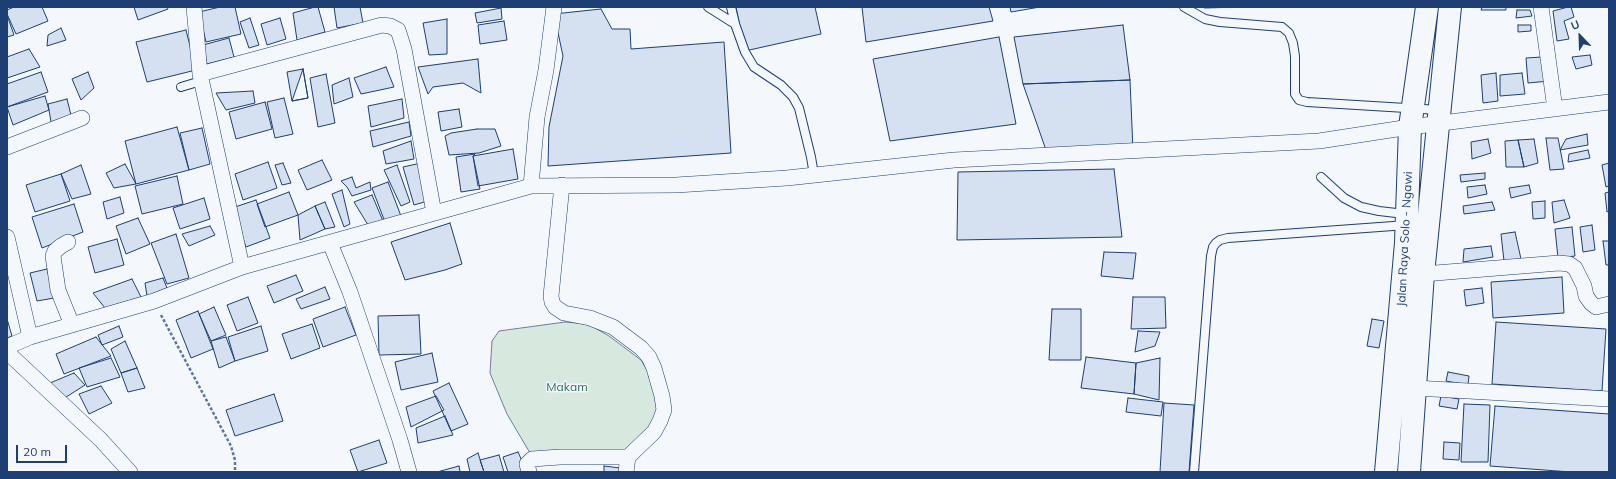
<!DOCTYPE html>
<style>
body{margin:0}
#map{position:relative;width:1616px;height:479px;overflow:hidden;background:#f4f7fb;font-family:Mulish,sans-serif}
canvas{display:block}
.frame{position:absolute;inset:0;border:8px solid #1d3f73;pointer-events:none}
.north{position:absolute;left:1560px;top:16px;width:40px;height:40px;-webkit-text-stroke:3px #f4f7fb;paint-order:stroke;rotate:337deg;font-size:11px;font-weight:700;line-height:16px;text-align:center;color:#1d3f73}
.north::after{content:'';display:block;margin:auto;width:14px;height:18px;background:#1d3f73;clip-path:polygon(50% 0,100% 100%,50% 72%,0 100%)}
.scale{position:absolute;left:16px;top:445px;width:51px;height:18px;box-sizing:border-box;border:2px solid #1d3f73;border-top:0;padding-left:5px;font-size:12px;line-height:14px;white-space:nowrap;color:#1d3f73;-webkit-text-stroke:3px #f4f7fb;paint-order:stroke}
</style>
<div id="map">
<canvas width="1616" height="479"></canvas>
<div class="frame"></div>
<div class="north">U</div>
<div class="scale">20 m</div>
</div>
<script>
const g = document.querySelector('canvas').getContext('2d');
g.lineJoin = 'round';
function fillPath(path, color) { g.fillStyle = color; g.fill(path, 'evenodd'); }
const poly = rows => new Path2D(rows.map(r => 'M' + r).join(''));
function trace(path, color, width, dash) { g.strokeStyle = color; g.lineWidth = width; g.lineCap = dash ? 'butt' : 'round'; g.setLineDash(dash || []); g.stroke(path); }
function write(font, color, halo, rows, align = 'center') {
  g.font = font + ' Mulish,sans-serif'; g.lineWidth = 3; g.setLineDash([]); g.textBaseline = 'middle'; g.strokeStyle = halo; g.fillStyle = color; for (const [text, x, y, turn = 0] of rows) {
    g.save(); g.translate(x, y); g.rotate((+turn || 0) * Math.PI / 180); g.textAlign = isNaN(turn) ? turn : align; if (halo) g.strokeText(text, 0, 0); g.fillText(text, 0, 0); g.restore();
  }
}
const green = poly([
 [565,322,588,324,609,336,641,360,651,377,658,413,651,427,626,451,530,453,507,414,490,373,492,341,499,331,565,322]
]);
const building = poly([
 [14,7,42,7,48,21,16,34,7,14,7,10,14,7],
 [134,7,167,7,168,9,138,20,134,7],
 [220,7,235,7,241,34,206,42,199,12,220,7],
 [315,7,318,7,325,32,297,40,293,13,315,7],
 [334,7,360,7,363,23,337,28,334,7],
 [736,7,815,7,821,34,745,51,736,7],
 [862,7,989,7,993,21,866,42,862,7],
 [1010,7,1040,7,1011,12,1010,7],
 [1204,7,1243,7,1204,8,1204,7],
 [1482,7,1506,7,1506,10,1481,10,1482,7],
 [1568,7,1571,7,1574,17,1564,21,1569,39,1557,41,1553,11,1568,7],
 [501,8,502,19,477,23,475,13,501,8],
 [601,9,612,29,630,29,631,49,724,42,731,153,548,166,549,127,563,56,554,14,601,9],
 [1517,10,1530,10,1532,16,1516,18,1517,10],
 [7,15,14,35,7,37,7,15],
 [250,18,259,45,249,48,240,22,250,18],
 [280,18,286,39,267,45,261,24,280,18],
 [447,19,447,54,429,55,423,23,447,19],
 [504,21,507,40,480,44,478,25,504,21],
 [1123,25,1130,80,1023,84,1014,37,1123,25],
 [1518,25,1531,25,1531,31,1518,32,1518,25],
 [61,28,66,40,47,46,48,35,61,28],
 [186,30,196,70,147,82,136,42,186,30],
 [999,37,1016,124,890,141,873,59,999,37],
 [229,38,234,57,207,64,203,45,229,38],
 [29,49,40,67,7,78,7,57,29,49],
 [1590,55,1592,65,1576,69,1572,57,1590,55],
 [1542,57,1549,81,1528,83,1526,58,1542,57],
 [478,59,481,93,463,83,433,87,428,94,418,67,478,59],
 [386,67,394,87,361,94,354,78,386,67],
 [303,69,308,98,292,101,303,69],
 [303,69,308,98,292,101,287,72,303,69],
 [41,72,48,92,7,107,7,84,41,72],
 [88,72,94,88,81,100,72,79,88,72],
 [1496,73,1498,101,1483,103,1481,75,1496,73],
 [1522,73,1525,94,1500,96,1500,75,1522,73],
 [326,74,335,123,318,127,310,78,326,74],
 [349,78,353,97,334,104,332,85,349,78],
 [1130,80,1133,150,1047,153,1023,84,1130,80],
 [253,91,255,103,226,110,216,93,253,91],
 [45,96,49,110,13,125,7,107,45,96],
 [284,98,293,134,275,138,267,102,284,98],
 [67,99,71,115,51,122,48,104,67,99],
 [402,99,404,118,371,127,368,106,402,99],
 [265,102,272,129,236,139,229,112,265,102],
 [459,109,462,127,441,131,438,112,459,109],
 [409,122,411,136,373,147,370,131,409,122],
 [177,127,189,170,136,184,125,141,177,127],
 [202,128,210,164,189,170,180,133,202,128],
 [477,129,495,129,501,146,479,153,449,155,445,136,451,133,477,129],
 [1587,134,1588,145,1560,150,1566,139,1587,134],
 [1546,138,1558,138,1564,169,1550,170,1546,138],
 [1488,139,1491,153,1472,159,1471,142,1488,139],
 [1534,139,1538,163,1524,167,1518,140,1534,139],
 [1518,140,1524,167,1506,167,1505,141,1518,140],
 [411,141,414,159,386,164,383,151,411,141],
 [513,149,518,179,478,186,473,156,513,149],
 [1588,150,1590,158,1568,162,1569,154,1588,150],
 [475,154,473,156,480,189,461,192,456,157,475,154],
 [322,160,332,180,307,190,298,170,322,160],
 [268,162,277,188,243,200,235,174,268,162],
 [283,163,291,183,282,185,275,165,283,163],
 [421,163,431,200,414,205,403,167,421,163],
 [1609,163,1609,186,1606,187,1602,165,1609,163],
 [125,164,136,184,114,188,106,173,125,164],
 [81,165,91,194,72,199,61,174,81,165],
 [397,165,410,202,401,206,384,170,397,165],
 [1114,169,1122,237,957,240,958,172,1114,169],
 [1485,173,1485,179,1461,182,1460,175,1485,173],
 [61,174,70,201,35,212,26,185,61,174],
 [177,176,183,204,142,214,135,186,177,176],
 [352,177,356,188,370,182,371,190,352,196,347,187,341,181,352,177],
 [388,182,401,216,385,222,372,188,388,182],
 [1485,185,1487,194,1468,198,1467,187,1485,185],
 [1529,185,1531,193,1511,198,1509,188,1529,185],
 [342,190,350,224,344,227,332,194,342,190],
 [289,192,298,215,265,227,257,204,289,192],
 [1609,192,1609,211,1607,212,1605,193,1609,192],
 [372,195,383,221,368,225,354,202,372,195],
 [120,197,124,213,107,219,103,202,120,197],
 [204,198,210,219,180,229,173,208,204,198],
 [256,200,270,238,246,247,232,208,256,200],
 [1564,200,1570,218,1554,223,1552,202,1564,200],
 [1545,201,1545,218,1533,219,1532,202,1545,201],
 [325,202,335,227,325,229,315,206,325,202],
 [1492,202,1495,210,1464,214,1463,206,1492,202],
 [74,204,83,232,42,248,32,217,74,204],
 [315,206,325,229,300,240,298,215,315,206],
 [138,218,150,244,126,254,116,226,138,218],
 [450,223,462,264,445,270,405,280,391,242,450,223],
 [1592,225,1595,250,1583,252,1580,227,1592,225],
 [210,226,215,235,189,246,182,234,210,226],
 [1572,227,1575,256,1558,258,1555,229,1572,227],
 [1515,232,1521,259,1504,261,1501,234,1515,232],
 [176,234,189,278,167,284,151,243,176,234],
 [117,239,124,265,95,273,88,247,117,239],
 [1603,241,1609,241,1609,265,1606,265,1603,241],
 [1491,246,1493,257,1463,262,1464,249,1491,246],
 [1104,252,1136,253,1133,279,1101,276,1104,252],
 [47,269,54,298,37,301,30,273,47,269],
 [296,275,303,291,274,303,267,286,296,275],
 [1562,277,1564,313,1493,318,1491,282,1562,277],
 [163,278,167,288,147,296,145,283,163,278],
 [132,279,141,297,105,308,93,293,132,279],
 [325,287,330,299,301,309,296,299,325,287],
 [1482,288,1484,303,1466,306,1464,290,1482,288],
 [248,297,258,323,237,331,227,305,248,297],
 [1133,297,1165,297,1166,328,1131,329,1133,297],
 [214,307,226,335,211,341,199,314,214,307],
 [345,307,356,335,323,347,313,319,345,307],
 [1052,309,1081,309,1081,360,1049,360,1052,309],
 [198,311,213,349,191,358,176,320,198,311],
 [419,315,421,354,379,355,378,316,419,315],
 [7,319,12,336,7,338,7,319],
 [1372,319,1384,321,1379,348,1367,346,1372,319],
 [1496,322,1606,329,1602,391,1492,384,1496,322],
 [312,324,320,348,291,359,282,334,312,324],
 [119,326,123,337,102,345,98,335,119,326],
 [261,326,268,351,235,361,228,337,261,326],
 [1138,331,1160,332,1155,346,1135,352,1138,331],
 [96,337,111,356,64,374,56,354,96,337],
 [226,337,235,361,219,368,211,341,226,337],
 [125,341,137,368,121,373,111,349,125,341],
 [432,353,438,382,401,390,395,362,432,353],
 [1086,357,1136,363,1134,394,1081,388,1086,357],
 [111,358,120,377,87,387,79,368,111,358],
 [1160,358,1159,400,1134,394,1136,363,1160,358],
 [137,368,145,388,128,392,121,373,137,368],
 [1448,372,1469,376,1468,385,1446,381,1448,372],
 [74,373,85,385,63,399,50,383,74,373],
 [449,383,468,424,451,431,433,391,449,383],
 [101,386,112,403,89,414,79,394,101,386],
 [274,394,283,421,235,436,226,410,274,394],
 [436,396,444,410,411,427,406,407,436,396],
 [1441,396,1459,399,1457,409,1439,406,1441,396],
 [1128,398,1163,402,1161,416,1126,412,1128,398],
 [1164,403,1194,405,1189,472,1160,472,1164,403],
 [1464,404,1490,405,1488,462,1461,462,1464,404],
 [1495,406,1609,414,1609,472,1571,472,1490,466,1495,406],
 [445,416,453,435,418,443,416,428,445,416],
 [379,440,387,463,358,472,350,450,379,440],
 [1444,442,1460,443,1459,460,1443,459,1444,442],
 [518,452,527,472,508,472,503,457,518,452],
 [478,453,484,472,470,472,467,459,478,453],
 [499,455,504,472,484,472,480,460,499,455],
 [459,466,460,472,437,472,459,466],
 [604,466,620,468,620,472,604,472,604,466]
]);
const path = poly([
 [161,315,231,446,235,460,235,472]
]);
const service = poly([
 [708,7,735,24],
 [731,7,735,24,745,52,754,67,781,85,793,97,799,108,811,157,814,175],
 [1184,7,1205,19,1220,22,1282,27,1289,33,1293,43,1295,56,1295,94,1299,100,1307,102,1439,110],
 [181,87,201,81],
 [1321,177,1344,198,1361,207,1379,211,1405,214],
 [1194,472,1211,256,1213,247,1216,243,1220,240,1228,238,1407,225]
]);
const minor = poly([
 [194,7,200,74,242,267],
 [1541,7,1555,109],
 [200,74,382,25,390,26,398,30,404,49,434,213],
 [7,147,82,118],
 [562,185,551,296,552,302,555,307,564,313,590,318,613,327,641,348,649,357,654,368,662,396,664,410,660,421,654,432,628,457,626,472],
 [531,186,537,117,546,70,554,7],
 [7,237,30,337],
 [68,242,61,246,55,251,53,256,58,290,72,325],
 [330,243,350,292,400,440,409,472],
 [1423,274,1559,263,1569,264,1575,268,1584,286,1586,296,1591,303,1596,307,1609,304],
 [7,347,30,337,154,301,242,267,531,186,676,185,787,178,954,160,1319,141,1410,127,1609,102],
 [7,352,101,440,130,472],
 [1415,388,1609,399],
 [529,472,527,464,532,459,560,457,628,457]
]);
const trunk = poly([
 [1386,472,1406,243,1410,127,1427,7],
 [1409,472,1423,274,1450,7]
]);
const streetNames = [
 ["Jalan Raya Solo - Ngawi",1405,239,-87]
];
const parkNames = [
 ["Makam",567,387]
];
fillPath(green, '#d7e8df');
trace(green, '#687fa3', 1);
fillPath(building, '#d5e0f0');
trace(building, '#1d3f73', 1);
trace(service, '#1d3f73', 10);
trace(minor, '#1d3f73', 16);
trace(trunk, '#1d3f73', 24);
trace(path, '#5e769c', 2.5, [3, 2]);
trace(service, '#f4f7fb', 8);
trace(minor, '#f4f7fb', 15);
trace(trunk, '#f4f7fb', 22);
write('12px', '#1d3f73', '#f4f7fb', streetNames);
write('12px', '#2c6c60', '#f4f7fb', parkNames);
</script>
